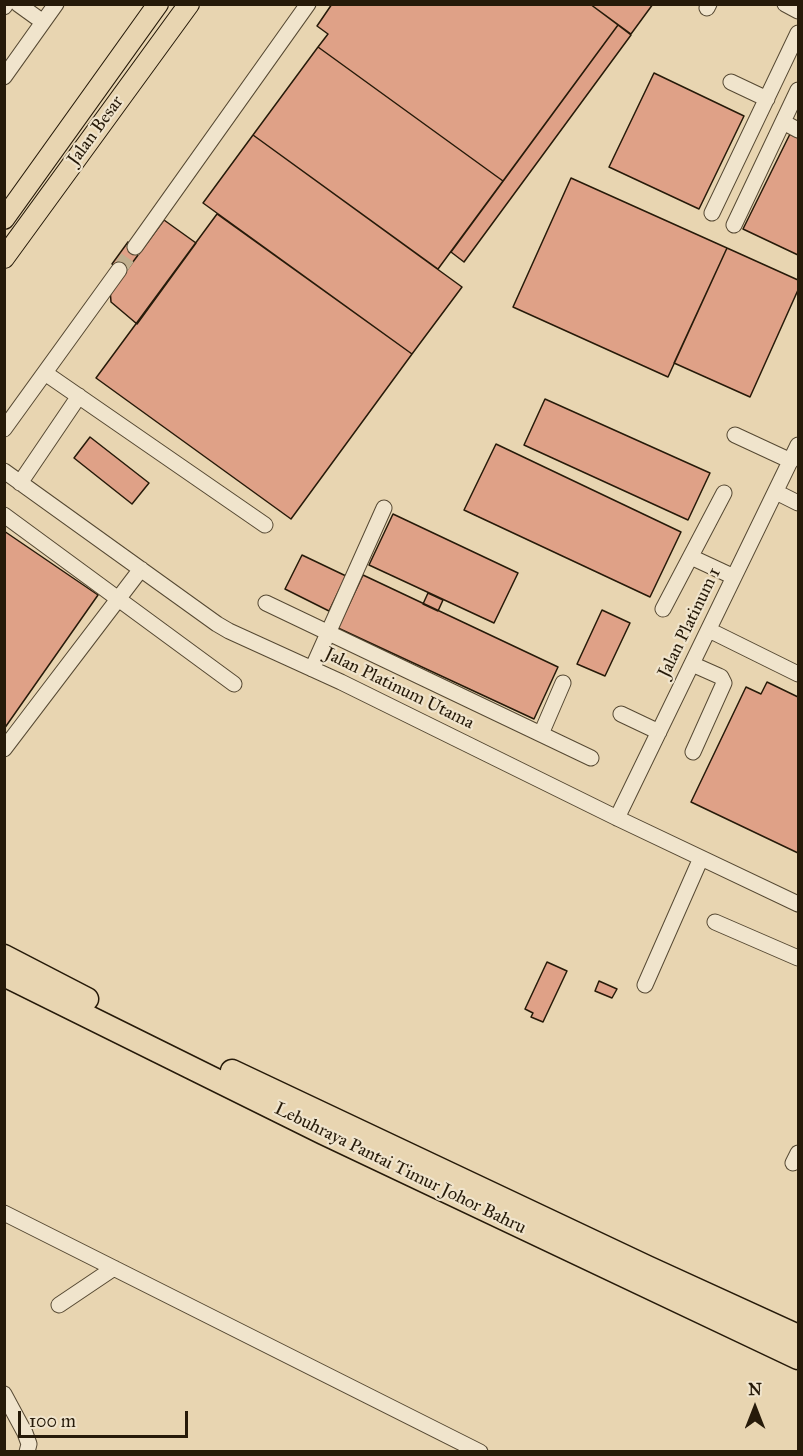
<!DOCTYPE html>
<style>
body{margin:0}
#map{position:relative;width:803px;height:1456px;overflow:hidden;background:#e8d5b1;font-family:"IM FELL Great Primer",serif}
canvas{display:block}
.frame{position:absolute;inset:0;border:6px solid #261a09;pointer-events:none}
.north{position:absolute;left:725px;top:1378px;width:60px;height:60px;-webkit-text-stroke:4px #f0e4cc;paint-order:stroke;rotate:0deg;font-size:16px;font-weight:700;line-height:24px;text-align:center;color:#261a09}
.north::after{content:'';display:block;margin:auto;width:21px;height:27px;background:#261a09;clip-path:polygon(50% 0,100% 100%,50% 72%,0 100%)}
.scale{position:absolute;left:18px;top:1411px;width:170px;height:27px;box-sizing:border-box;border:3px solid #261a09;border-top:0;padding-left:8px;font-size:18px;line-height:21px;white-space:nowrap;color:#261a09;-webkit-text-stroke:4px #f0e4cc;paint-order:stroke}
</style>
<div id="map">
<canvas width="803" height="1456"></canvas>
<div class="frame"></div>
<div class="north">N</div>
<div class="scale">100 m</div>
</div>
<script>
const g = document.querySelector('canvas').getContext('2d');
g.lineJoin = 'round';
function fillPath(path, color) { g.fillStyle = color; g.fill(path, 'evenodd'); }
const poly = rows => new Path2D(rows.map(r => 'M' + r).join(''));
function trace(path, color, width, dash) { g.strokeStyle = color; g.lineWidth = width; g.lineCap = dash ? 'butt' : 'round'; g.setLineDash(dash || []); g.stroke(path); }
function write(font, color, halo, rows, align = 'center') {
  g.font = font + ' "IM FELL Great Primer",serif'; g.lineWidth = 4.5; g.setLineDash([]); g.textBaseline = 'middle'; g.strokeStyle = halo; g.fillStyle = color; for (const [text, x, y, turn = 0] of rows) {
    g.save(); g.translate(x, y); g.rotate((+turn || 0) * Math.PI / 180); g.textAlign = isNaN(turn) ? turn : align; if (halo) g.strokeText(text, 0, 0); g.fillText(text, 0, 0); g.restore();
  }
}
const building = poly([
 [332,4,590,4,618,25,503,181,318,47,328,34,317,26,332,4],
 [590,4,653,4,631,34,590,4],
 [618,25,631,35,464,262,451,252,618,25],
 [318,47,503,181,438,269,253,135,318,47],
 [654,73,744,116,699,209,609,167,654,73],
 [790,134,798,138,798,255,743,229,790,134],
 [253,135,462,287,412,354,203,203,253,135],
 [571,178,727,248,668,377,513,307,571,178],
 [217,214,412,354,291,519,96,378,217,214],
 [164,220,196,243,137,324,111,302,110,289,124,274,164,220],
 [128,242,141,251,124,274,112,264,128,242],
 [727,248,798,280,798,290,750,397,674,363,727,248],
 [545,399,710,473,688,520,524,445,545,399],
 [90,437,149,483,132,504,74,458,90,437],
 [496,444,681,532,650,597,464,510,496,444],
 [393,514,518,573,494,623,369,565,393,514],
 [4,531,98,595,4,729,4,531],
 [302,555,346,576,329,611,285,589,302,555],
 [363,575,558,667,534,719,338,628,363,575],
 [428,593,443,600,438,611,423,604,428,593],
 [602,610,630,623,605,676,577,664,602,610],
 [767,682,798,697,798,853,691,802,746,687,761,694,767,682],
 [547,962,567,971,543,1022,531,1017,533,1013,525,1009,547,962],
 [599,981,617,989,612,998,595,991,599,981]
]);
const minorTunnel = poly([
 [119,270,135,247]
]);
const minor = poly([
 [18,4,43,22],
 [785,4,798,11],
 [4,7,6,4],
 [707,8,709,4],
 [4,77,56,4],
 [731,82,767,99],
 [783,122,798,130],
 [712,213,798,33],
 [734,225,798,90],
 [135,247,308,4],
 [45,373,265,525],
 [4,429,119,270],
 [735,435,791,461],
 [4,471,217,624,229,631,341,682,617,818,798,904],
 [20,483,79,396],
 [776,492,798,503],
 [4,515,234,684],
 [691,557,734,577],
 [266,603,591,758],
 [663,609,724,493],
 [709,630,798,674],
 [692,664,719,676,721,677,724,683,693,752],
 [312,669,384,508],
 [621,714,659,732],
 [541,734,563,683],
 [4,749,141,569],
 [617,818,798,445],
 [715,922,798,958],
 [645,985,701,858],
 [793,1163,798,1153],
 [4,1213,480,1452],
 [59,1305,114,1268],
 [4,1394,25,1433,29,1444,27,1452]
]);
const major = poly([
 [4,219,158,4],
 [4,258,189,4]
]);
const highway = poly([
 [4,956,87,999],
 [4,975,323,1133,798,1358],
 [232,1071,647,1267,798,1336]
]);
const streetNames = [
 ["Jalan Besar",96,131,-54],
 ["Jalan Platinum 1",690,623,-64],
 ["Jalan Platinum Utama",399,689,26],
 ["Lebuhraya Pantai Timur Johor Bahru",400,1169,26]
];
fillPath(building, '#dfa187');
trace(building, '#261a09', 1.5);
trace(minorTunnel, '#c1b08f', 15, [15, 8]);
trace(minor, '#564933', 17);
trace(major, '#261a09', 22);
trace(highway, '#261a09', 25);
trace(minor, '#f0e4cc', 15);
trace(major, '#e8d5b1', 20);
trace(highway, '#e8d5b1', 22);
write('18px', '#261a09', '#f0e4cc', streetNames);
</script>
